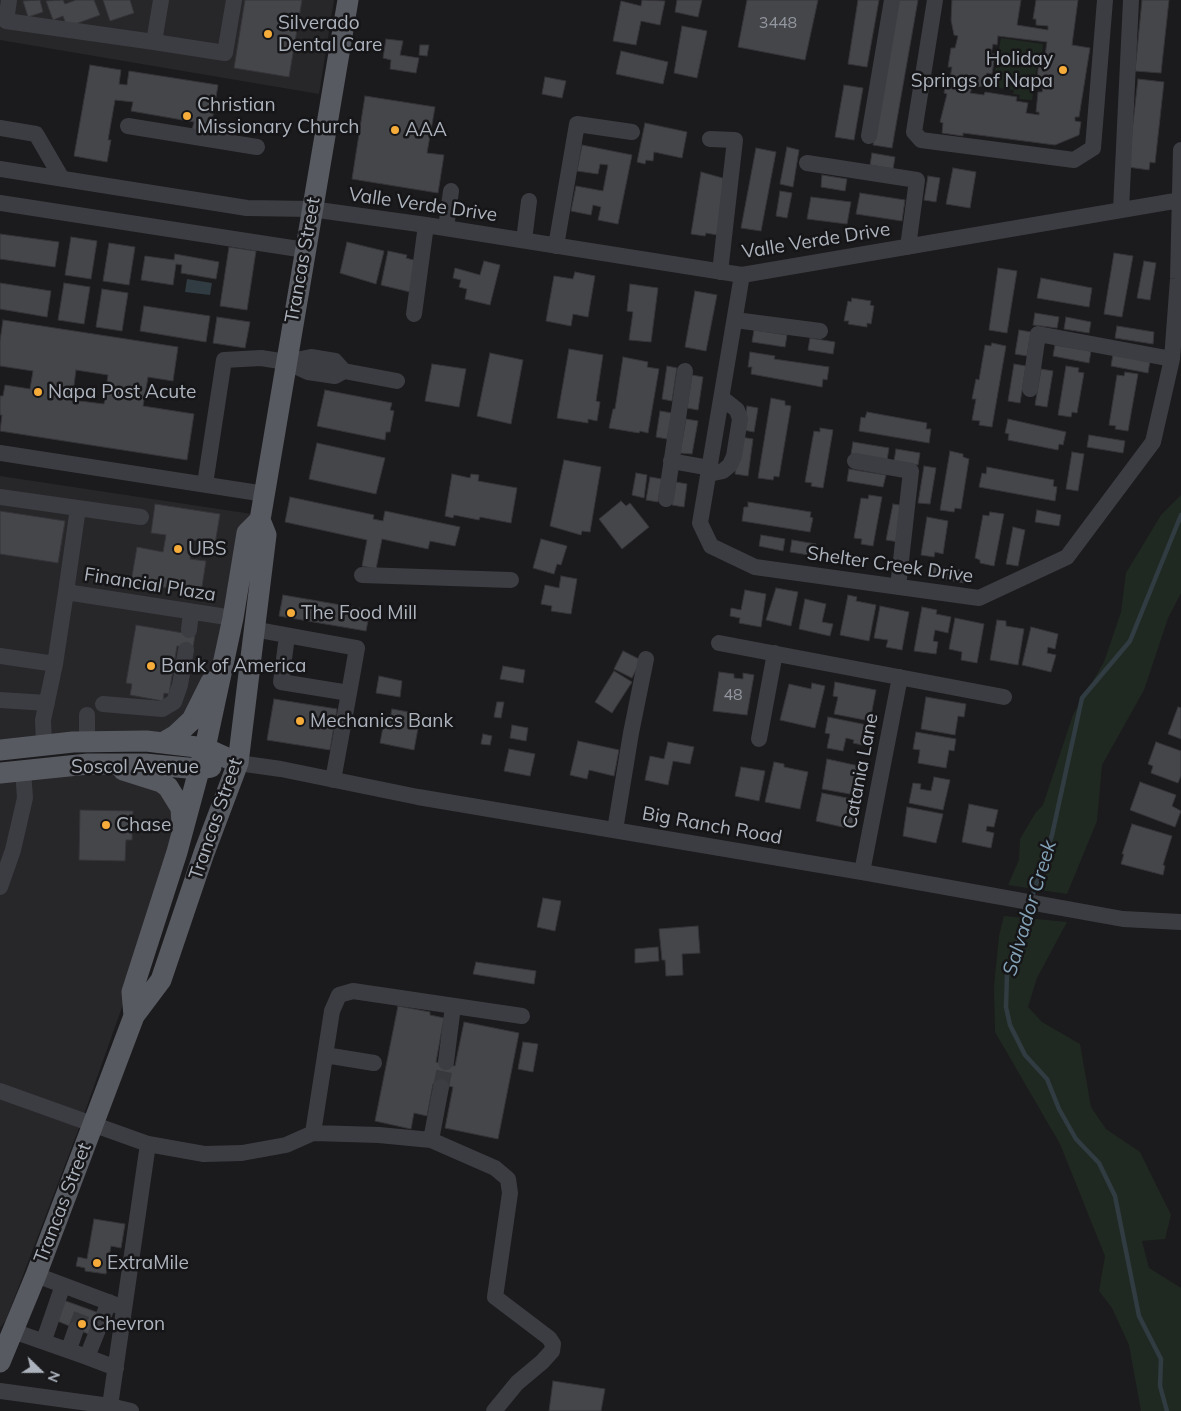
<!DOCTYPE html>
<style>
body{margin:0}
#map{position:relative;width:1181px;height:1411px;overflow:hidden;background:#1b1b1d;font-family:Mulish,sans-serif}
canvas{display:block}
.north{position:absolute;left:15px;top:1346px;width:50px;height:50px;-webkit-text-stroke:4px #161618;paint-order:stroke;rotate:112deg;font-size:14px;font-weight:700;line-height:20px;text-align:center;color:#adb3bd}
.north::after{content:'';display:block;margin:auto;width:18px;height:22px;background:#adb3bd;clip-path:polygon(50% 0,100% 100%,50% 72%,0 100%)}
</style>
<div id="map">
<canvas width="1181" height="1411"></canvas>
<div class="north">N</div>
</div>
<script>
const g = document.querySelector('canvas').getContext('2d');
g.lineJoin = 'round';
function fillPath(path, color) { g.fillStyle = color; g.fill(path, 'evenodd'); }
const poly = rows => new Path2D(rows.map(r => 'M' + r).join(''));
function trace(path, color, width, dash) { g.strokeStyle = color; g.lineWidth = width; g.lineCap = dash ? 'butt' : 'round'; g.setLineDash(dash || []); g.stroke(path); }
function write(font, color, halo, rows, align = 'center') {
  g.font = font + ' Mulish,sans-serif'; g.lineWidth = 5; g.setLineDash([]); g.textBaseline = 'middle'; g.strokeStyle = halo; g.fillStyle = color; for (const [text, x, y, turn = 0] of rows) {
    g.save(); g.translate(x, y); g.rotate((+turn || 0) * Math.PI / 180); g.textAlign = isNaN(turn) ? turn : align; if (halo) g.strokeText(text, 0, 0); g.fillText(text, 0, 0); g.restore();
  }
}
const built = poly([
 [0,0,334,0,319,94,0,40],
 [0,476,252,514,221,660,182,730,0,750],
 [88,764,168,787,177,852,82,1120,6,1320,0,1328,0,773]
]);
const green = poly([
 [1001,38,1043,44,1041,59,1038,58,1032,100,1019,99,1020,95,1013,94,1014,90,992,87],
 [1181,495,1181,593,1168,618,1144,690,1102,765,1097,821,1067,894,1008,885,1019,860,1020,839,1036,812,1043,805,1073,715,1104,662,1121,612,1126,573,1161,515],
 [1004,916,1067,922,1037,978,1028,1007,1042,1022,1080,1044,1091,1107,1106,1129,1140,1152,1171,1215,1165,1239,1142,1241,1149,1268,1181,1288,1181,1411,1141,1411,1129,1345,1112,1308,1099,1291,1105,1256,1060,1144,995,1032,994,986,999,936]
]);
const water = poly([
 [187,279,212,283,210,295,185,292]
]);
const stream = poly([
 [1167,1411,1160,1386,1161,1359,1139,1316,1115,1196,1099,1163,1076,1139,1059,1109,1047,1079,1025,1055,1010,1025,1006,1007,1007,975,1052,835,1082,698,1130,641,1181,515]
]);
const building = poly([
 [40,0,43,12,28,17,23,1,40,0],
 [63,0,65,4,76,0,94,0,100,15,67,27,63,16,53,20,46,1,63,0],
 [103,0,130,0,134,13,110,21,103,0],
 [245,0,302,0,289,77,234,68,245,0],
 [642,0,665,1,660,25,641,21,636,45,613,41,621,1,641,6,642,0],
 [677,0,702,0,698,17,675,12,677,0],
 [747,0,818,0,805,60,738,47,747,0],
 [858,0,879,0,867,67,848,64,858,0],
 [899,0,918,0,892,148,873,145,899,0],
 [952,0,1021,0,1017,25,1048,30,1048,26,1036,25,1036,19,1033,19,1036,0,1078,0,1072,45,1090,48,1079,117,1075,117,1075,121,1081,122,1079,135,1055,145,963,133,963,136,942,133,943,123,940,122,947,94,944,93,947,77,950,78,952,67,948,67,951,48,955,48,958,36,954,35,951,20,952,0],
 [998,36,1047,42,1044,63,1039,62,1036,87,1043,88,1042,92,1038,92,1036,112,1039,112,1039,115,1026,113,1028,103,1016,101,1017,97,985,92,984,95,970,93,972,88,982,86,987,73,992,74,995,54,991,54,993,44,997,45,998,36],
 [1142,0,1169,0,1161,73,1135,71,1142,0],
 [682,26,707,31,697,78,674,73,682,26],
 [386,39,403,41,400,55,419,58,416,73,390,69,391,60,383,58,386,39],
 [420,45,429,45,427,56,419,55,420,45],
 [621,51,668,62,663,84,616,74,621,51],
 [90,65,121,70,119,84,127,85,129,71,218,85,210,133,192,130,194,122,131,111,133,102,115,100,108,140,111,140,107,162,74,156,90,65],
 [545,77,566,81,562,98,542,94,545,77],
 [1138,79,1164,82,1155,163,1150,162,1149,170,1128,167,1138,79],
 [844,85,863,88,854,140,835,137,844,85],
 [365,96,435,107,427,153,444,155,438,193,352,179,365,96],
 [645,123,687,132,682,158,654,152,653,161,646,160,645,164,637,162,645,123],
 [582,145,632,155,618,224,598,220,601,207,593,205,591,215,571,211,576,186,603,191,608,165,600,164,598,174,577,171,582,145],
 [787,147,799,150,793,187,780,184,787,147],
 [756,148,776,152,761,231,741,228,756,148],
 [872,153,895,157,893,169,870,165,872,153],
 [953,168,976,172,970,208,946,204,953,168],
 [701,172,726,179,717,235,706,233,705,236,691,234,701,172],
 [822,175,847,179,845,191,821,187,822,175],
 [928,176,940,178,936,202,924,200,928,176],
 [780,191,792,193,787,218,776,216,780,191],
 [860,193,905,200,902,221,856,214,860,193],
 [811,197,851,202,847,224,807,219,811,197],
 [0,234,59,242,55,267,0,259,0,234],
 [71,237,97,241,91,279,65,275,71,237],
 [347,242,384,251,376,284,340,273,347,242],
 [109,243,135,247,129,285,103,281,109,243],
 [229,247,256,251,247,310,220,306,229,247],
 [388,251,407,255,406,258,417,261,410,292,381,285,388,251],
 [1114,253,1133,256,1122,317,1104,314,1114,253],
 [175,254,219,262,216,279,181,273,182,265,176,264,173,285,141,280,145,256,174,260,175,254],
 [484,261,500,265,490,305,465,299,467,289,459,287,461,280,453,278,455,268,480,275,484,261],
 [1144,261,1156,263,1150,300,1137,298,1144,261],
 [998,268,1017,271,1007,333,989,330,998,268],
 [575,272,595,276,588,317,573,314,571,326,546,321,554,276,573,279,575,272],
 [1041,278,1092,288,1089,307,1037,298,1041,278],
 [0,283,51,291,47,317,0,309,0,283],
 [64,283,90,287,84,324,58,320,64,283],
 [630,284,658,288,651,342,629,340,633,312,627,311,630,284],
 [102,289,128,293,122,331,96,327,102,289],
 [695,291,717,295,706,351,685,347,695,291],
 [852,298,871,301,870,305,874,306,871,324,867,323,867,327,848,324,849,321,844,321,848,301,851,302,852,298],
 [144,306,210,316,206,342,140,331,144,306],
 [1035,313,1059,317,1057,328,1033,325,1035,313],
 [217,317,250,322,245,348,213,343,217,317],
 [1066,317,1091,322,1089,333,1064,329,1066,317],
 [3,320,178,347,173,381,148,377,143,406,194,414,187,460,0,431,2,415,0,415,0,396,3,396,5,385,30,389,33,371,0,366,0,341,3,320],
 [76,370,108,375,104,404,72,400,76,370],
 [1117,326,1154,332,1153,344,1115,338,1117,326],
 [754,330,787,335,785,347,752,342,754,330],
 [1019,330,1031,332,1027,356,1015,354,1019,330],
 [810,338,835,342,833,354,808,350,810,338],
 [992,343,1006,346,992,427,979,425,980,421,972,420,976,399,972,399,976,379,979,380,985,345,991,346,992,343],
 [1055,345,1091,351,1089,363,1053,356,1055,345],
 [569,349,603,355,596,401,600,402,597,421,588,419,588,423,557,418,569,349],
 [750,352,775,356,774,359,829,367,827,380,823,379,822,387,751,374,752,367,748,367,750,352],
 [490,353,523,360,511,424,477,416,490,353],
 [1113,354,1150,361,1148,373,1111,366,1113,354],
 [623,357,648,362,647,367,659,369,648,433,640,431,639,433,609,428,613,409,615,409,623,357],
 [432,364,466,369,459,407,425,401,432,364],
 [1014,364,1026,366,1020,403,1008,401,1014,364],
 [667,366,677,368,672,401,662,399,667,366],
 [1066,366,1079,368,1078,372,1084,373,1077,413,1072,412,1071,417,1058,415,1066,366],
 [1041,369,1053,371,1047,407,1035,405,1041,369],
 [1125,372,1138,374,1128,431,1115,429,1116,426,1109,425,1117,375,1124,376,1125,372],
 [692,375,703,377,698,410,687,408,692,375],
 [325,390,392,403,390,410,394,411,390,432,386,432,385,440,317,426,325,390],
 [771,398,785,401,785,405,791,406,779,477,774,476,773,480,758,478,771,398],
 [747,406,758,408,754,432,743,430,747,406],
 [660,411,672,413,667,439,656,437,660,411],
 [867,412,927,423,926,429,931,429,929,443,859,431,861,417,865,418,867,412],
 [686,419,698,421,692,454,680,453,686,419],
 [1008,419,1066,432,1063,445,1059,444,1058,450,1008,440,1009,434,1005,433,1008,419],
 [820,428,833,430,823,488,811,486,812,483,805,482,814,431,820,432,820,428],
 [1089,435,1125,441,1123,453,1087,447,1089,435],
 [741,437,753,439,748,476,735,474,741,437],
 [853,442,889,448,887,460,851,454,853,442],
 [317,443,385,458,376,494,309,479,317,443],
 [896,449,920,453,918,465,894,461,896,449],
 [950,451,963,454,963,457,969,459,961,509,955,508,954,512,940,510,950,451],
 [1072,452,1084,454,1078,491,1066,489,1072,452],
 [564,460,601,467,590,532,582,531,581,535,550,526,564,460],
 [924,466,936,468,930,504,918,503,924,466],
 [987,467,1054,480,1053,486,1057,487,1055,501,979,487,982,473,986,474,987,467],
 [849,469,886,475,883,487,847,481,849,469],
 [636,473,647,475,644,498,632,495,636,473],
 [452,474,470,478,471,474,479,475,478,481,517,488,511,523,480,517,479,520,454,515,453,518,445,516,452,474],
 [650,477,662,479,658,502,646,500,650,477],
 [676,482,687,484,684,507,672,505,676,482],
 [869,495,882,497,873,546,861,544,862,539,854,538,861,498,868,499,869,495],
 [290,497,374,515,373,519,383,521,385,511,460,527,455,546,430,541,428,549,382,539,376,569,362,566,367,540,285,522,290,497],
 [621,501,626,506,630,503,649,527,622,549,599,519,621,501],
 [748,502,811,512,810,517,813,518,810,532,742,521,744,507,748,507,748,502],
 [155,504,220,514,215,544,193,540,190,559,206,561,201,593,131,582,137,547,163,552,166,535,151,533,155,504],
 [893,504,905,506,899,542,886,540,893,504],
 [1037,510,1061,515,1059,526,1035,522,1037,510],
 [0,511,65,521,58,563,0,554,0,511],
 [990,512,1004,514,994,566,980,563,980,560,975,558,983,515,989,516,990,512],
 [927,517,948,521,943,554,935,552,934,557,921,555,927,517],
 [1013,527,1025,530,1018,566,1006,564,1013,527],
 [761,535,785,539,783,551,759,546,761,535],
 [541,539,567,546,561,565,557,564,554,574,533,568,541,539],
 [792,540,816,544,815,556,790,552,792,540],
 [930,564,966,571,964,583,927,576,930,564],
 [561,576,577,579,571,614,551,611,552,606,541,604,545,585,559,588,561,576],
 [776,588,798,592,791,626,766,620,776,588],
 [745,590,766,594,761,627,739,623,740,618,730,616,731,608,741,610,745,590],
 [283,595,370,610,366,631,279,616,283,595],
 [848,595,857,597,856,601,876,605,869,641,840,635,848,595],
 [805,599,826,604,822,622,833,624,830,636,799,629,805,599],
 [880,606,909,612,902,650,886,647,888,640,874,638,880,606],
 [922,607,937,610,936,614,951,617,948,633,935,630,933,641,938,642,936,654,914,651,922,607],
 [955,618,984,624,977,663,961,660,962,652,949,649,955,618],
 [997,620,1006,621,1006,626,1024,629,1018,665,990,660,997,620],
 [136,625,195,635,193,648,177,646,169,694,164,693,163,701,130,695,132,684,126,683,136,625],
 [1031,627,1058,634,1055,649,1048,647,1047,653,1056,655,1051,672,1022,665,1031,627],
 [623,651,641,660,632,678,614,669,623,651],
 [503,666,525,670,523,683,500,679,503,666],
 [614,671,632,682,612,713,595,702,614,671],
 [719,672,734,674,734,678,743,679,743,673,754,675,747,715,713,711,719,672],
 [379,676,402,681,400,697,376,693,379,676],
 [835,682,876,690,870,721,834,714,838,697,833,696,835,682],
 [812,683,825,686,815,728,780,720,789,684,811,689,812,683],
 [926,697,966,704,964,717,958,716,955,735,921,729,926,697],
 [274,699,337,709,330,750,267,740,274,699],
 [497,702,504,702,501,718,494,717,497,702],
 [1178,707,1181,708,1181,739,1168,734,1178,707],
 [392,709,414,713,412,722,419,723,414,750,380,743,383,727,388,728,392,709],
 [828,717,872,726,867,746,853,743,854,740,846,738,843,751,827,748,830,734,825,733,828,717],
 [512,725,528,728,526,741,510,738,512,725],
 [916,732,956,739,954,751,949,750,946,768,918,763,920,750,913,749,916,732],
 [483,734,492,736,490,745,481,744,483,734],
 [578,741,619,750,614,776,589,770,587,779,570,775,578,741],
 [668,742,694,747,690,764,673,761,668,785,645,780,650,756,664,759,668,742],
 [1156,742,1181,751,1181,776,1178,783,1151,773,1153,766,1148,764,1156,742],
 [509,749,535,754,530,776,504,771,509,749],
 [827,759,859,766,857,778,864,780,861,796,822,789,827,759],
 [774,762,784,764,784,767,808,772,800,809,765,802,774,762],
 [741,767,765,771,759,801,735,796,741,767],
 [934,777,950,780,943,810,909,803,913,783,921,784,920,789,931,791,934,777],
 [1140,782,1176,795,1172,806,1181,811,1175,827,1130,810,1140,782],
 [822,793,857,800,851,829,816,821,822,793],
 [969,804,998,810,994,827,987,826,986,831,994,833,991,848,962,842,969,804],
 [907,807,943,814,936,843,903,836,907,807],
 [80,810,133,811,132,840,126,840,125,861,79,860,80,810],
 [1132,824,1172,836,1163,865,1165,866,1163,875,1121,864,1124,854,1122,854,1132,824],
 [543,898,561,901,555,931,537,927,543,898],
 [698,926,700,953,682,954,683,975,666,976,665,960,662,960,659,929,698,926],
 [658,947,659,961,635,963,635,949,658,947],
 [476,962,536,971,534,984,473,974,476,962],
 [398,1006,430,1012,430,1015,444,1018,436,1062,455,1066,464,1022,519,1033,498,1139,445,1128,453,1087,433,1084,427,1116,414,1113,411,1129,375,1121,398,1006],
 [523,1042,538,1044,533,1072,518,1069,523,1042],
 [94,1219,125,1224,121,1248,111,1246,106,1274,85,1271,85,1268,76,1266,78,1257,87,1259,94,1219],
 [63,1300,102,1314,93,1336,55,1320,63,1300],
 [553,1381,605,1389,601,1411,549,1411,553,1381]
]);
const minorTunnel = poly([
 [441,1087,446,1062],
 [76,1329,84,1308]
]);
const minor = poly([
 [9,0,6,21,154,42],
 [161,0,154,42,225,53,234,0],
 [935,0,914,132,921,140,1074,160,1093,148,1105,0],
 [128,126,257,147],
 [0,128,36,134,61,177],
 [869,136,892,0],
 [710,139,735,140,720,272],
 [807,163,917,180,908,247],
 [0,169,247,208,311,209,426,225,742,275,1181,200],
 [0,203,305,250],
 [1121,210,1131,0],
 [446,228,451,191],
 [524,240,529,201],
 [556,246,577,124,632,132],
 [742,275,700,523,711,546,755,567,979,598,1067,557,1153,442,1172,359,1178,279,1181,150],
 [414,314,426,225],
 [735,320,820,331],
 [344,371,397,381],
 [1030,389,1038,334,1172,359],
 [0,453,265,494],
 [671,461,710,468],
 [855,461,911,471,898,587],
 [709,474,723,471,730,465,734,456,740,419,737,410,722,398],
 [205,484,224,360,261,358,286,362,308,372,335,376,344,371,335,361,311,357,286,362],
 [0,497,141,517],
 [666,499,685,371],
 [362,575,511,580],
 [66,592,78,508],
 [253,629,357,648,349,693,281,682,287,636],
 [189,630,191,612],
 [719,643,1004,697],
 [0,656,55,664],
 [0,700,47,703],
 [103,704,162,709,174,702,180,685,186,650],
 [87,715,87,741],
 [759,739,775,653],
 [44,744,43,720,55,664,66,592,233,618],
 [238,763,281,769,418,797,862,872,1123,919,1181,922],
 [333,780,349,693],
 [615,830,631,733,646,659],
 [862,872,900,677],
 [0,887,13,850,25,798,23,770],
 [325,1055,374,1063],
 [446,1062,453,1006],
 [0,1091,148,1144,110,1406],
 [313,1133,379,1135,431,1140,441,1087],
 [431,1140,495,1168,508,1179,510,1193,495,1297,549,1338,553,1344,552,1351,542,1362,517,1383,494,1411],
 [148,1144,204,1154,242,1153,286,1145,313,1133,332,1011,339,995,353,991,522,1016],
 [36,1275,124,1308],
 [109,1302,87,1357,116,1368],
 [13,1331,87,1357],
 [44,1340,63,1285],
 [69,1349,76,1329],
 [0,1391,110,1406,131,1411]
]);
const major = poly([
 [164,742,176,735,192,720,211,682],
 [0,750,73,742,146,741,205,748,238,763],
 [123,770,161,782,168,787,181,808,182,824],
 [0,773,88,764,145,764,198,769,211,767],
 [134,1016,132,992,177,852,205,748,233,618,247,533,260,520],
 [0,1362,36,1275,134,1016,161,980,204,853,238,763,266,535,260,520,348,0]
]);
const markers = [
 [268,34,5,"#f6ac3a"],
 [1063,70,5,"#f6ac3a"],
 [187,116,5,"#f6ac3a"],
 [395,130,5,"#f6ac3a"],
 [38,392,5,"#f6ac3a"],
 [178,549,5,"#f6ac3a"],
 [291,613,5,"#f6ac3a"],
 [151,666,5,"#f6ac3a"],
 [300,721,5,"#f6ac3a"],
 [106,825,5,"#f6ac3a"],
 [97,1263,5,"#f6ac3a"],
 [82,1324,5,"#f6ac3a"]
];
const numberNames = [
 ["3448",778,23],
 ["48",733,695]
];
const poiNames = [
 ["Silverado",278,23],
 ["Dental Care",278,45],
 ["Holiday",1053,59,"right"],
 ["Springs of Napa",1053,81,"right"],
 ["Christian",197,105],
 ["Missionary Church",197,127],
 ["AAA",405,130],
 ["Napa Post Acute",48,392],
 ["UBS",188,549],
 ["The Food Mill",301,613],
 ["Bank of America",161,666],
 ["Mechanics Bank",310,721],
 ["Chase",116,825],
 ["ExtraMile",107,1263],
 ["Chevron",92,1324]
];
const streetNames = [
 ["Valle Verde Drive",423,205,8],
 ["Valle Verde Drive",816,241,-9],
 ["Trancas Street",303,260,-80],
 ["Shelter Creek Drive",890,565,8],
 ["Financial Plaza",150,585,9],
 ["Soscol Avenue",135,767],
 ["Catania Lane",861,771,-79],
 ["Trancas Street",216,819,-71],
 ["Big Ranch Road",712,826,10],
 ["Trancas Street",63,1203,-69]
];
const waterNames = [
 ["Salvador Creek",1030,908,-73]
];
fillPath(built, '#27272a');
fillPath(green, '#202921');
fillPath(water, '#303b42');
trace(stream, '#303b42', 4.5);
fillPath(building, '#45464a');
trace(building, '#353539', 1);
trace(minorTunnel, '#38393d', 16, [16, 8]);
trace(minor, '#3c3d42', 16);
trace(major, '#585a62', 21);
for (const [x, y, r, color] of markers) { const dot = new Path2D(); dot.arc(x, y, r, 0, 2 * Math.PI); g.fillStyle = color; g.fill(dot); trace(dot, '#161618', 2); }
write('16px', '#9398a0', null, numberNames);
write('19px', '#adb3bd', '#161618', poiNames, 'left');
write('19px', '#adb3bd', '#161618', streetNames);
write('italic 20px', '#84a3b8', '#161618', waterNames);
</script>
